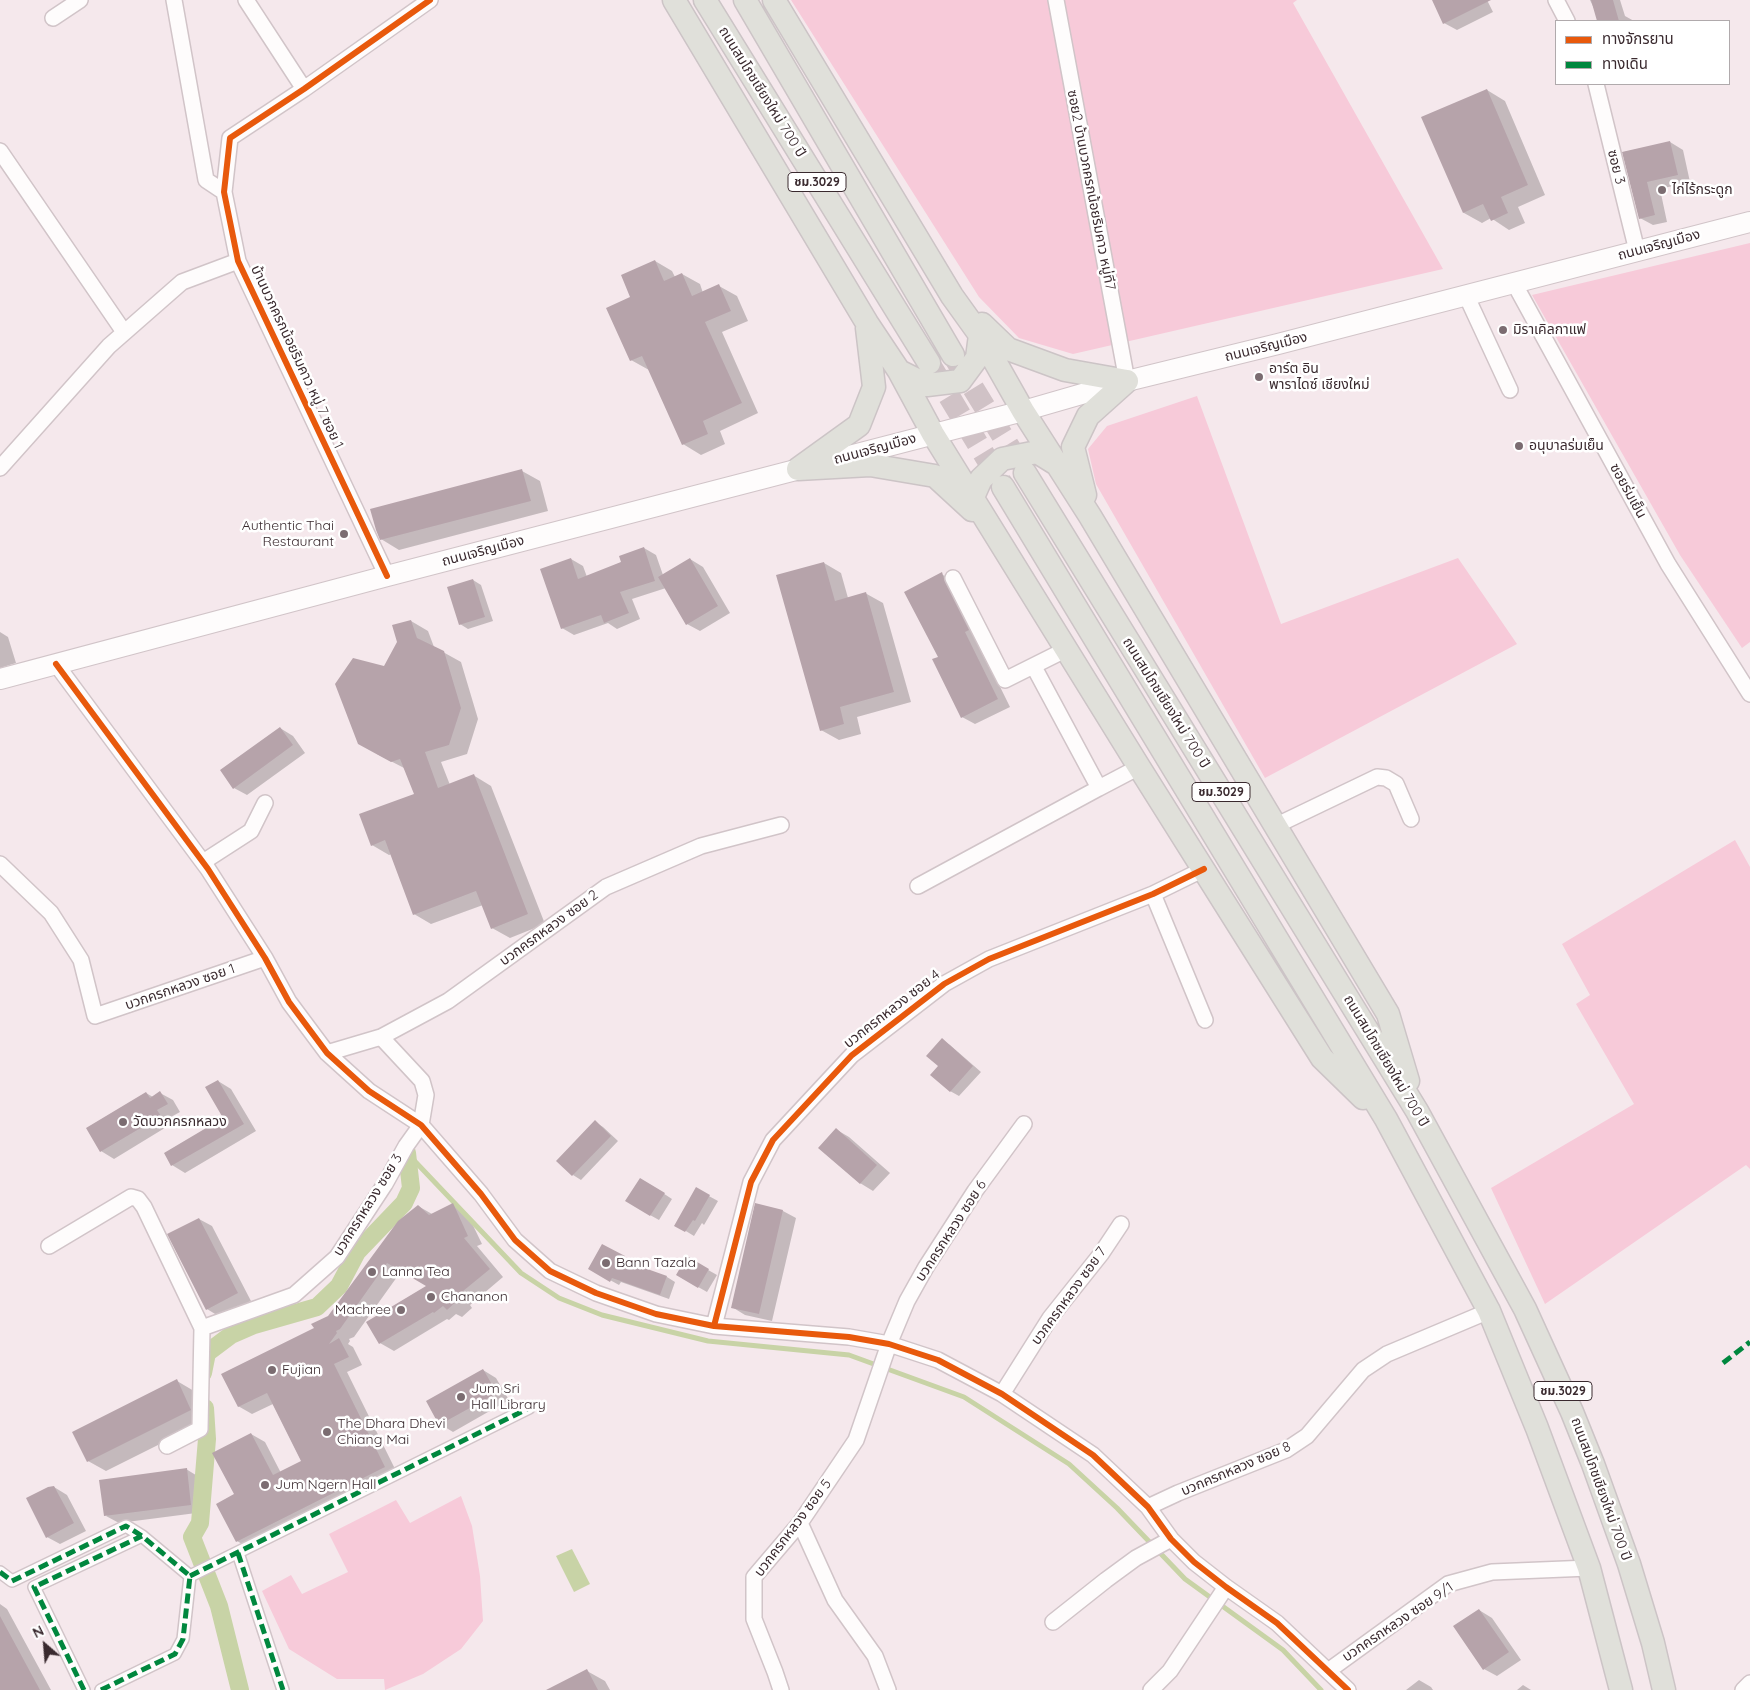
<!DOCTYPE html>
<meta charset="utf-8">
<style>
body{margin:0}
#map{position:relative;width:1750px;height:1690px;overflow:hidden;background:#f5e8ec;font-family:Quicksand,"Noto Sans Thai",sans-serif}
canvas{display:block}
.legend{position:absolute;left:1555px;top:20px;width:175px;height:65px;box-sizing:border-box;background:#fff;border:1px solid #b0aaac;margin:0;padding:6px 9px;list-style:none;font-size:15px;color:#3a2a2f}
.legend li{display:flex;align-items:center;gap:10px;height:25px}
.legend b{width:25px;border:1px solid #b0aaac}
.north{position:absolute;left:20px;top:1620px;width:50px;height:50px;-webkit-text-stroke:4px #fff;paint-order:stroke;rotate:333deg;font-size:14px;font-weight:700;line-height:20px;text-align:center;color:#3a2a2f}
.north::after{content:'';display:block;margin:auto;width:18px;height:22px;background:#3a2a2f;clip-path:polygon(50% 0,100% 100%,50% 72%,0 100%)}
</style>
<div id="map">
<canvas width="1750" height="1690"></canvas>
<ul class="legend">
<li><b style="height:6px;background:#e8590c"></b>ทางจักรยาน</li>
<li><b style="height:6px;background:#00873e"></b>ทางเดิน</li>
</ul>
<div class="north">N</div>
</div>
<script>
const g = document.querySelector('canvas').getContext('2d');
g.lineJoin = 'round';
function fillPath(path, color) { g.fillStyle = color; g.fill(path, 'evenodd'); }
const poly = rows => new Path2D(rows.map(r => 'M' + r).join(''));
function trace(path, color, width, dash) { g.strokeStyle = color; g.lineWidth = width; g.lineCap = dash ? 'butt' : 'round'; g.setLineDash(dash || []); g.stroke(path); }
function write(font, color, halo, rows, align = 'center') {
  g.font = font + ' Quicksand,"Noto Sans Thai",sans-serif'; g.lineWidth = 5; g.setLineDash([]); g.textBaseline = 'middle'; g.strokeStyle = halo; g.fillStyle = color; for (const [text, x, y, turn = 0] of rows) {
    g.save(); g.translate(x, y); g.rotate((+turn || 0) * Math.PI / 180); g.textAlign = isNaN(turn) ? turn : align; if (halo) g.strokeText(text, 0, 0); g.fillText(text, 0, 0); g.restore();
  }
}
const green = poly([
 [791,0,1297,0,1293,3,1443,269,1073,354,1019,338,979,297],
 [1750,243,1750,642,1742,648,1680,555,1532,295],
 [1197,396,1281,624,1458,558,1517,644,1265,778,1096,484,1088,449,1107,426],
 [1735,840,1750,867,1750,1169,1746,1165,1545,1304,1491,1188,1634,1104,1576,1004,1590,995,1562,944],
 [461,1496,472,1526,480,1576,483,1621,461,1649,423,1674,385,1690,384,1679,337,1679,289,1649,262,1591,291,1575,302,1594,348,1572,329,1534,396,1500,410,1523]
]);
const water = poly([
 [572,1549,590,1584,574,1592,556,1556]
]);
const shadow = poly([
 [1433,0,1487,0,1493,12,1457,30,1444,23],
 [1590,0,1620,0,1625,16,1634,21,1600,21],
 [1487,90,1505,101,1545,195,1518,207,1525,223,1509,230,1491,218,1482,223,1464,213,1423,118],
 [1670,142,1683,150,1690,182,1660,189,1667,222,1653,225,1640,218,1624,152],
 [655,261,672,271,675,277,682,274,700,284,703,293,719,286,737,296,748,321,722,332,758,413,720,431,725,444,701,455,683,444,649,370,631,360,632,297],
 [522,471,540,481,548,511,399,550,381,539],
 [644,548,656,555,663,575,690,559,703,567,730,613,700,631,687,624,666,588,632,599,640,619,617,629,608,623,574,635,562,628,571,559,583,566,587,577,622,562],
 [824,563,841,573,848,598,865,593,883,603,911,702,857,717,861,734,839,740,821,730],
 [941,574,954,581,977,640,1010,707,975,724,962,717,939,657],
 [473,580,481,585,493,621,468,629,460,624],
 [411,621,428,631,434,647,461,662,478,719,467,754,441,762,450,785,473,775,491,786,545,924,510,938,492,928,483,905,431,924,414,914,392,854,389,855,372,845,416,795,406,769,377,754,384,668],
 [0,632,8,637,16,663,0,668],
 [280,728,293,736,305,753,247,795,234,788],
 [942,1040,950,1045,981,1072,959,1096,950,1091,940,1066],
 [218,1081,231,1089,256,1131,185,1173,172,1165,165,1154,225,1118],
 [146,1093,153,1097,160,1093,173,1100,180,1112,169,1118,173,1123,114,1159,101,1151],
 [595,1122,603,1127,618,1141,581,1180,573,1175],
 [837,1130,849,1137,890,1173,873,1191,860,1183],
 [649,1184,672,1199,659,1220,650,1215],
 [696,1189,718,1201,704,1225,702,1223,694,1236,676,1225],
 [453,1205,467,1213,482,1244,477,1246,503,1277,470,1305,472,1308,462,1317,456,1314,449,1320,447,1319,394,1351,380,1343,428,1286,402,1270,354,1337,349,1339,350,1341,348,1344,353,1347,362,1365,347,1372,398,1475,251,1549,237,1541,235,1495,251,1434,265,1442,281,1473,302,1462,273,1404,252,1414,238,1406,329,1317,418,1206,432,1214],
 [756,1205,783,1211,796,1218,772,1321,745,1315,732,1307],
 [199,1219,212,1226,251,1301,220,1317,207,1309],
 [603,1246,632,1262,631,1265,667,1277,675,1282,669,1299,621,1282,619,1285,590,1269],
 [687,1258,717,1275,707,1292,677,1275],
 [483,1370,496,1378,509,1400,453,1432,440,1424],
 [177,1381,194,1391,208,1420,106,1471,88,1461],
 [186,1469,199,1477,204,1512,119,1523,106,1516],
 [54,1487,67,1495,86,1531,60,1544,47,1537],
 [0,1604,7,1609,51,1690,0,1690],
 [1479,1610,1492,1618,1521,1660,1497,1676,1484,1669],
 [587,1671,605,1681,610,1690,557,1690],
 [1419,1680,1431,1687,1433,1690,1406,1690],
 [1523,1685,1531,1690,1517,1690]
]);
const stream = poly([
 [407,1153,521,1273,559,1298,602,1315,708,1341,849,1355,964,1397,1069,1464,1117,1508,1185,1579,1283,1650,1321,1690]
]);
const canal = poly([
 [203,1373,207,1353,231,1335,254,1325,317,1307,339,1286,357,1252,404,1203,411,1188,407,1153],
 [205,1408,207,1439,200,1523,192,1537,219,1606,240,1690]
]);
const building = poly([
 [1432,0,1491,0,1443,24],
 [1591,0,1613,0,1619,21,1597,21],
 [1487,89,1528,185,1501,197,1508,213,1491,221,1483,204,1463,213,1421,117],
 [1670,141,1678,175,1647,182,1655,215,1639,219,1622,152],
 [655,260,664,281,682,273,692,296,719,284,731,311,705,322,742,403,703,421,708,434,682,445,642,356,630,361,606,308,630,297,621,275],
 [522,469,531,501,380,540,376,530,370,509],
 [644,547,655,581,620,592,629,613,604,623,601,615,561,629,540,569,571,558,578,579,621,562,619,556],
 [690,558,718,606,686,625,658,577],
 [824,562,835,601,866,592,894,692,840,707,844,724,820,731,776,575],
 [942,572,945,582,969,630,965,632,998,699,961,718,932,659,938,657,904,592],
 [473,579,485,617,459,625,447,587],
 [411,620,417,638,444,651,461,708,449,745,425,752,438,788,474,774,528,914,491,929,476,891,413,915,385,840,371,846,359,814,414,794,400,759,391,762,358,744,335,684,353,658,384,666,397,642,392,625],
 [280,727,293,745,233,789,220,770],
 [942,1038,973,1066,950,1092,930,1075,938,1066,926,1056],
 [218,1080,244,1124,171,1166,164,1153,223,1118,205,1087],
 [160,1091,168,1104,157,1110,161,1116,100,1152,86,1128,146,1092,150,1098],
 [595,1120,611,1136,572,1176,556,1161],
 [836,1128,877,1165,860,1184,818,1148],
 [640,1178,665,1193,650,1216,625,1201],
 [696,1187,710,1195,695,1221,693,1220,685,1232,674,1226],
 [453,1203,468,1236,464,1238,490,1269,457,1296,459,1299,447,1310,443,1306,434,1313,433,1312,379,1344,366,1322,426,1286,387,1263,340,1329,336,1331,337,1333,329,1344,339,1338,349,1357,334,1364,385,1467,236,1542,216,1504,234,1494,212,1453,251,1433,273,1475,301,1461,267,1393,238,1407,221,1374,314,1328,311,1324,328,1316,398,1221,418,1205,429,1215],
 [755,1203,783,1210,759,1314,731,1308],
 [199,1218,238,1293,206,1310,167,1234],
 [602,1244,625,1256,622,1260,667,1276,660,1295,612,1278,610,1282,588,1269],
 [687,1256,709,1269,698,1288,676,1275],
 [483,1369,497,1393,439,1425,426,1401],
 [177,1379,191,1410,87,1462,72,1432],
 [187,1468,191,1505,104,1516,99,1480],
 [54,1486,74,1523,46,1538,26,1498,48,1487],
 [1479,1609,1509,1652,1483,1670,1453,1626],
 [0,1616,40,1690,0,1690],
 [587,1669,598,1690,546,1690]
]);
const primaryTunnel = poly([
 [956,360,1024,471],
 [932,368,1002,484]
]);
const pedestrian = poly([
 [238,1553,283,1690],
 [0,1572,12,1581,126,1526,142,1536,190,1576],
 [190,1576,529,1408],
 [84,1690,34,1587,142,1536],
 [101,1690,175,1654,183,1639,190,1576]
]);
const minor = poly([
 [174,0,206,180,224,192],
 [246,0,304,89],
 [1056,0,1127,381],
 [1556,0,1567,21],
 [53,18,80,0],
 [1596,84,1637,251],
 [0,151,124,332],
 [1514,283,1668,564,1750,694],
 [1466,295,1510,390],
 [0,468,109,346,182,282,238,261],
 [387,576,238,261,224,192,230,138,304,89,430,0],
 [953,578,1005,680,1065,650],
 [56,664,208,869,265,958,289,1002,327,1053,369,1091,421,1125,481,1194,515,1240,550,1271,596,1293,656,1314,714,1326,849,1337,889,1344,938,1360,1002,1394,1093,1455,1148,1507,1171,1539,1194,1562,1226,1587,1277,1623,1348,1690],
 [1099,788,1139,767],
 [1275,826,1377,777,1386,778,1396,784,1411,819],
 [203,862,251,831,265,803],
 [0,864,51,913,81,960,95,1016,265,958],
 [918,886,1099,788,1034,667],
 [1153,894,1205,1020],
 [327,1053,381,1037,448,1001,606,887,701,846,781,825],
 [49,1246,131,1197,138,1199,144,1207,202,1328,200,1429,167,1446],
 [714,1326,751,1182,773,1140,852,1055,944,984,989,959,1153,894,1204,869],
 [202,1328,294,1295,337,1257,385,1184,406,1146,421,1125,426,1095,422,1081,381,1037],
 [1002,1394,1050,1318,1101,1254,1121,1224],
 [1148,1507,1178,1493,1286,1450,1307,1436,1363,1370,1387,1354,1489,1311],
 [800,1523,835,1600,875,1656,888,1690],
 [1053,1622,1106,1580,1136,1558,1171,1539],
 [1328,1671,1448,1584,1492,1572,1589,1568],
 [781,1690,775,1672,754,1619,754,1577,800,1523,856,1440,889,1344,907,1301,926,1267,975,1191,1024,1124],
 [1151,1690,1170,1671,1226,1587],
 [1743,1690,1750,1683]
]);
const secondary = poly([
 [0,679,387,576,1023,411,1127,381,1278,344,1750,222]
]);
const primary = poly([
 [674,0,867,323,899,371,933,434,1139,767,1322,1058,1363,1098],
 [705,0,929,363],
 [745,0,953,355],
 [774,0,952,296,980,335,1023,411,1090,516,1388,1014,1408,1081],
 [982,324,1008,349,1065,370,1127,381],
 [899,371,927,385,960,381,977,358,980,335],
 [798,469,870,465,935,476,972,510],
 [798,469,859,425,874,387,867,328],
 [1025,473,1417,1111,1525,1309,1572,1412,1593,1464,1629,1564,1653,1643,1664,1690],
 [1003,487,1386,1119,1489,1311,1537,1428,1589,1568,1621,1690],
 [1085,495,1073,447,1088,416,1127,381],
 [973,497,981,479,1002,459,1037,452,1058,465]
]);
const quiet = poly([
 [1723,1363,1750,1342],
 [238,1553,283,1690],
 [0,1572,12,1581,126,1526,142,1536,190,1576],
 [190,1576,529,1408],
 [84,1690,34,1587,142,1536],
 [101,1690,175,1654,183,1639,190,1576]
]);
const cycleway = poly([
 [387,576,238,261,224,192,230,138,304,89,430,0],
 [56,664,208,869,265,958,289,1002,327,1053,369,1091,421,1125,481,1194,515,1240,550,1271,596,1293,656,1314,714,1326,849,1337,889,1344,938,1360,1002,1394,1093,1455,1148,1507,1171,1539,1194,1562,1226,1587,1277,1623,1348,1690],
 [714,1326,751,1182,773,1140,852,1055,944,984,989,959,1153,894,1204,869]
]);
const markers = [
 [1662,190,5,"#7b6c71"],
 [1503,330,5,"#7b6c71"],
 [1259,377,5,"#7b6c71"],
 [1519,446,5,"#7b6c71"],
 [344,534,5,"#7b6c71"],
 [123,1122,5,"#7b6c71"],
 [606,1263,5,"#7b6c71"],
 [372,1272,5,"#7b6c71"],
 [431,1297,5,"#7b6c71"],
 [401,1310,5,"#7b6c71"],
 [272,1370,5,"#7b6c71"],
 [461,1397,5,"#7b6c71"],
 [327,1432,5,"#7b6c71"],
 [265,1485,5,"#7b6c71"]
];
const shields = [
 [817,182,58],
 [1221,792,58],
 [1563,1391,58]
];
const shieldNames = [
 ["ชม.3029",817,182],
 ["ชม.3029",1221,792],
 ["ชม.3029",1563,1391]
];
const streetNames = [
 ["ถนนสมโภชเชียงใหม่ 700 ปี",762,92,58],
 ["ซอย 3",1616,167,76],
 ["ซอย2 บ้านบวกครกน้อยริมคาว หมู่ที7",1091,190,79],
 ["ถนนเจริญเมือง",1659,245,-15],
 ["ถนนเจริญเมือง",1266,347,-14],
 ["บ้านบวกครกน้อยริมคาว หมู่ 7 ซอย 1",297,357,65],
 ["ถนนเจริญเมือง",875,449,-15],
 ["ซอยร่มเย็น",1628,491,61],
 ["ถนนเจริญเมือง",483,551,-15],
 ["ถนนสมโภชเชียงใหม่ 700 ปี",1166,703,58],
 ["บวกครกหลวง ซอย 2",549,928,-36],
 ["บวกครกหลวง ซอย 1",180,987,-19],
 ["บวกครกหลวง ซอย 4",892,1009,-38],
 ["ถนนสมโภชเชียงใหม่ 700 ปี",1386,1061,59],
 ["บวกครกหลวง ซอย 3",368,1205,-58],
 ["บวกครกหลวง ซอย 6",951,1231,-57],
 ["บวกครกหลวง ซอย 7",1069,1296,-54],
 ["บวกครกหลวง ซอย 8",1236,1469,-23],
 ["ถนนสมโภชเชียงใหม่ 700 ปี",1601,1489,70],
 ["บวกครกหลวง ซอย 5",793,1528,-53],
 ["บวกครกหลวง ซอย 9/1",1398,1622,-34]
];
const poiNames = [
 ["ไก่ไร้กระดูก",1672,190],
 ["มิราเคิลกาแฟ",1513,330],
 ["อาร์ต อิน",1269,369],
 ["พาราไดซ์ เชียงใหม่",1269,385],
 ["อนุบาลร่มเย็น",1529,446],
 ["Authentic Thai",334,526,"right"],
 ["Restaurant",334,542,"right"],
 ["วัดบวกครกหลวง",133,1122],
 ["Bann Tazala",616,1263],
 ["Lanna Tea",382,1272],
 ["Chananon",441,1297],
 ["Machree",391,1310,"right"],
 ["Fujian",282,1370],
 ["Jum Sri",471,1389],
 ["Hall Library",471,1405],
 ["The Dhara Dhevi",337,1424],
 ["Chiang Mai",337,1440],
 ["Jum Ngern Hall",275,1485]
];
fillPath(green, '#f7cad9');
fillPath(water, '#c8d3a6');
fillPath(shadow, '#0003');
trace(stream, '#c8d3a6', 5);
trace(canal, '#c8d3a6', 18);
fillPath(building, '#b6a3aa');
trace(primaryTunnel, '#d0c2c6', 22, [22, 11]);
trace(pedestrian, '#d1c4c8', 14);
trace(minor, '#d1c4c8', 18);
trace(secondary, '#d1c4c8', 22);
trace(primary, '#ccc4c6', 25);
trace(pedestrian, '#fefcfc', 11);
trace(minor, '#fefcfc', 15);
trace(secondary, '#fefcfc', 20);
trace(primary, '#e0e0da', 22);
trace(quiet, '#00873e', 5, [10, 5]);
trace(cycleway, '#e8590c', 6);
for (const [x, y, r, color] of markers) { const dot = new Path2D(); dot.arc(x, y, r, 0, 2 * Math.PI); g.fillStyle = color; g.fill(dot); trace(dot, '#fff', 2); }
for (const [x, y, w] of shields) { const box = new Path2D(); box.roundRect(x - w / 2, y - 9.5, w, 19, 4); g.fillStyle = '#fff'; g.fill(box); trace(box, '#3a2a2f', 1); }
write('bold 12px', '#3a2a2f', null, shieldNames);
write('14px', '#3a2a2f', '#fff', streetNames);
write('14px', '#3a2a2f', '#fff', poiNames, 'left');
</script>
